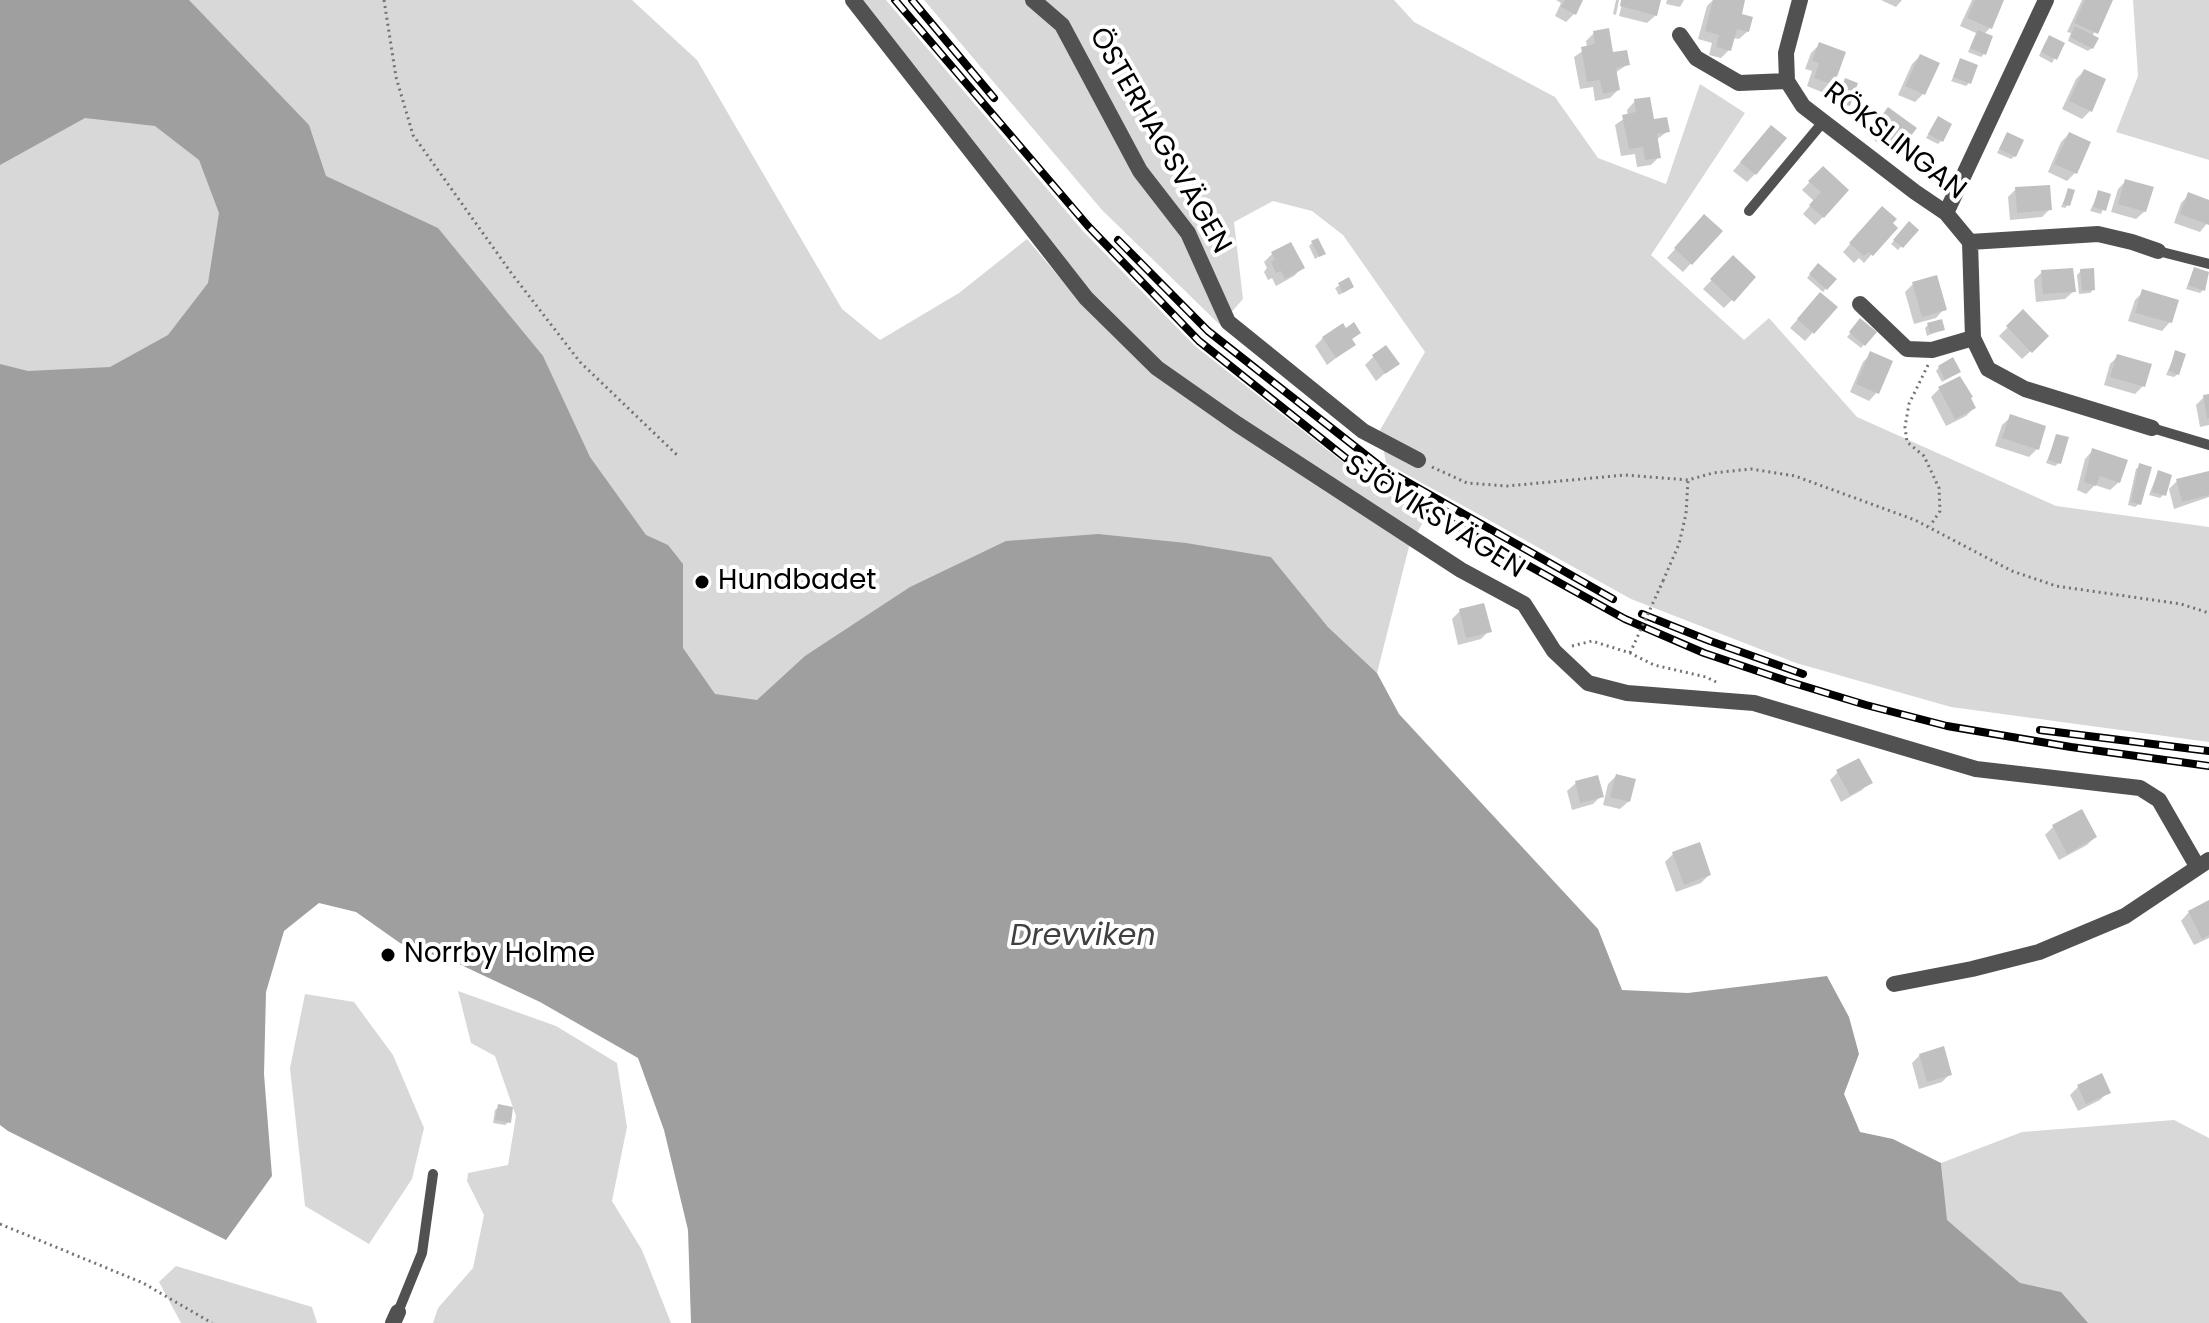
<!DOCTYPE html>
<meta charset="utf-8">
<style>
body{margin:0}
canvas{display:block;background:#fff}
</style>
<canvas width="2209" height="1323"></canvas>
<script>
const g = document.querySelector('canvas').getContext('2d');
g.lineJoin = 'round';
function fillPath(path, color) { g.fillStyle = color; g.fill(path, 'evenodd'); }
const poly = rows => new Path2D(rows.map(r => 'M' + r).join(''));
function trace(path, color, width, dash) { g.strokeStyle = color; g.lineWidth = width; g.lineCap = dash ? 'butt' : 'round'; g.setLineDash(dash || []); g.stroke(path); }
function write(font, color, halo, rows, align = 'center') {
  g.font = font + ' Poppins,sans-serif'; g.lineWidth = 8; g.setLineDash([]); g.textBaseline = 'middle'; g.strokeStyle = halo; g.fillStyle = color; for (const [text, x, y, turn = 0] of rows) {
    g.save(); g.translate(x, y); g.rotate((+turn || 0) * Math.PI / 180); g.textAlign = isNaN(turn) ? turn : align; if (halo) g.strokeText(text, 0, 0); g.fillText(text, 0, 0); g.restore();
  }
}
const green = poly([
 [0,0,632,0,697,60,842,309,880,340,959,293,1027,239,1082,304,1410,543,1377,673,1328,627,1271,557,1152,540,1060,1183,0,642],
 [861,0,886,0,1083,231,1195,346,1368,482,1426,518,1416,534,1162,365,1090,294],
 [924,0,1394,0,1414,22,1555,97,1598,158,1666,184,1700,84,1745,113,1651,255,1744,340,1769,318,1857,417,2056,506,2209,527,2209,742,1951,707,1796,663,1631,599,1386,463,1380,430,1425,352,1343,235,1312,211,1273,201,1234,222,1243,299,1220,325,1102,210],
 [2133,0,2209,0,2209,160,2116,132,2138,76],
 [458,991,556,1026,617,1063,627,1127,612,1201,642,1250,671,1323,433,1323,438,1308,473,1268,484,1215,467,1181,468,1173,508,1165,516,1116,495,1056,471,1043],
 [305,994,354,1002,393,1055,424,1128,412,1179,369,1244,305,1206,290,1068],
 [2174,1120,2209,1138,2209,1323,1730,1323,1943,1179,1941,1163,2022,1132],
 [176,1266,312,1307,317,1323,181,1323,159,1282]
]);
const water = poly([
 [0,0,189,0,309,125,326,176,438,228,543,356,590,457,646,535,668,545,683,564,683,648,715,694,757,700,805,656,910,587,1006,541,1098,534,1186,543,1271,557,1328,627,1377,673,1399,714,1598,929,1622,990,1688,993,1827,976,1849,1017,1859,1054,1844,1094,1860,1132,1893,1139,1941,1163,1947,1220,2020,1283,2061,1292,2088,1323,691,1323,688,1230,664,1130,638,1058,540,1002,459,964,400,943,356,912,319,903,284,931,266,992,264,1074,272,1176,226,1240,8,1131,0,1125,0,364,28,371,110,367,168,335,208,283,219,213,199,160,155,126,85,118,0,165]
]);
const shadow = poly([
 [1556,0,1581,0,1574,14,1566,22,1555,16,1561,3],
 [1616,0,1619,0,1616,15,1613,14],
 [1623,0,1659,0,1656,15,1647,23,1619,16],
 [1667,0,1684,0,1680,7,1666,4],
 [1713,0,1743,0,1739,15,1748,31,1739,39,1732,38,1729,50,1721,58,1709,55,1712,43,1698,39,1707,6],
 [1881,0,1902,0,1896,7],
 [1972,0,2002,0,1990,28,1984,34,1984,54,1981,57,1968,52,1976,33,1960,26],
 [2082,0,2111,0,2092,37,2092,48,2088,51,2068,41,2071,33,2067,32],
 [1594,33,1611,54,1628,64,1615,73,1618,90,1610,98,1595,101,1593,87,1580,89,1574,57,1587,48,1586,41],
 [2046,41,2062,44,2052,63,2039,56],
 [1819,45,1843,53,1832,84,1824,93,1807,86,1812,71,1805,69,1811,53],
 [1920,56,1923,94,1915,102,1898,95,1912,64],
 [1961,61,1969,83,1966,86,1951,81],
 [2084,71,2090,111,2082,119,2062,109,2076,79],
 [1845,80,1848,105,1845,109,1834,105],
 [1635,101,1652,121,1668,131,1656,140,1659,157,1651,165,1637,167,1635,154,1621,156,1615,125,1628,116,1627,110],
 [1888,110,1901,146,1893,154,1867,135],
 [1938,118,1941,141,1938,144,1926,138],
 [2007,134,2015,156,2011,159,1997,153],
 [2069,134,2075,173,2067,181,2048,172,2061,142],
 [1763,136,1755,174,1747,182,1733,171],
 [1823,168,1823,217,1815,225,1803,214,1814,201,1802,190],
 [2126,181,2145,211,2136,219,2111,212,2118,189],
 [2016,189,2050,209,2042,217,2010,220,2008,197],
 [2069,190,2068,205,2065,208,2061,207],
 [2099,192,2109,195,2101,214,2090,211],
 [2189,195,2209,202,2209,221,2200,232,2174,223,2181,203],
 [1874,217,1895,228,1864,263,1859,258,1854,263,1843,252],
 [1909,224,1916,230,1898,250,1891,244],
 [1697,225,1720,231,1683,272,1667,258],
 [1312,243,1324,253,1315,259,1309,246],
 [1290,245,1302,268,1294,276,1276,286,1272,278,1268,280,1264,272,1267,268,1264,262,1272,254],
 [1733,258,1754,277,1724,308,1703,289],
 [1818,265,1834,279,1823,292,1807,278],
 [2194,269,2203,290,2200,293,2186,289],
 [2081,271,2093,290,2090,293,2079,294,2077,275],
 [2042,272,2074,291,2065,299,2036,302,2034,280],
 [1348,280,1348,290,1339,295,1335,288],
 [1913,284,1944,309,1936,318,1914,324,1905,292],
 [2143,292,2176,302,2170,322,2162,331,2128,321,2135,300],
 [1812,303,1813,332,1805,341,1790,328],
 [2023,312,2047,336,2022,359,1999,336],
 [1861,321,1874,332,1861,348,1847,337],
 [1928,325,1943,329,1927,336,1925,328],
 [1345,331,1358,333,1351,340,1354,344,1327,365,1315,346,1323,338],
 [2176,352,2178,374,2174,377,2166,375],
 [1871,354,1877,392,1869,401,1850,392,1863,362],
 [2118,356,2143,386,2135,394,2104,385,2110,364],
 [1373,357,1397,363,1376,381,1365,365],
 [1939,367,1958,372,1942,382,1936,371],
 [1939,389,1974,408,1966,416,1946,426,1931,397],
 [2209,396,2209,425,2200,427,2196,405,2204,397],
 [2011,417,2037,449,2029,457,1995,446,2002,425],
 [2057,436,2059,463,2055,466,2046,463],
 [2093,450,2119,482,2110,490,2095,485,2086,494,2077,490,2085,459],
 [2140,466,2139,504,2135,507,2128,505,2136,469],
 [2158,472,2164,494,2160,498,2149,495],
 [2209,473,2209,497,2174,509,2169,489,2177,481],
 [1460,611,1489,631,1481,639,1458,645,1452,619],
 [1838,772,1870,782,1862,790,1841,802,1830,780],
 [1616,776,1629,801,1620,809,1603,805,1608,784],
 [1576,783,1601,796,1593,804,1572,810,1567,791],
 [2053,827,2095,837,2087,845,2059,860,2045,835],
 [1673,854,1709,875,1701,883,1676,892,1665,862],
 [2209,902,2209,938,2194,945,2181,921,2189,912],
 [1920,1055,1950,1074,1942,1082,1919,1089,1912,1063],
 [2078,1087,2108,1092,2100,1100,2078,1111,2070,1095],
 [499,1107,509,1122,505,1125,493,1123,495,1110]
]);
const building = poly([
 [1565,0,1583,0,1576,15,1561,7],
 [1621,0,1661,0,1657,16,1620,6],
 [1713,0,1745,0,1742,14,1753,17,1749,32,1737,29,1731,51,1716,47,1719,35,1705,31],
 [1975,0,2004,0,1992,29,1967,18],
 [2085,0,2113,0,2098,34,2074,23],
 [2075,26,2099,38,2093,49,2070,37],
 [1609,28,1613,52,1627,50,1630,65,1616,68,1620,90,1603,94,1600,80,1587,82,1581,47,1595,44,1593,31],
 [1978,30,1993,36,1986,55,1970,48],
 [2049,35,2065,43,2057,60,2041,52],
 [1819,42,1846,52,1834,85,1814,78,1819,63,1812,61],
 [1920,54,1940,63,1925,95,1905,86],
 [1960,58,1978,65,1971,84,1953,77],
 [2084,69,2106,79,2092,112,2069,101],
 [1845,78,1858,83,1850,106,1836,101],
 [1650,97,1654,119,1667,117,1670,132,1657,134,1661,158,1645,160,1643,147,1629,149,1622,115,1636,112,1634,99],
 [1888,107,1917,128,1902,147,1874,126],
 [1938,116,1952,124,1943,142,1928,134],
 [1771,125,1787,138,1756,175,1740,162],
 [2007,132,2024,140,2016,157,1999,149],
 [2069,132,2091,142,2077,174,2054,164],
 [1823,166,1849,190,1824,218,1809,205,1821,192,1808,181],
 [2125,179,2154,187,2146,212,2118,204],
 [2050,185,2052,210,2017,213,2015,187],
 [2068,188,2075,190,2070,206,2063,204],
 [2098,190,2111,194,2106,211,2093,207],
 [2188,192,2209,200,2209,225,2180,214],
 [1882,206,1897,219,1893,223,1898,228,1873,256,1868,252,1864,256,1849,243],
 [1704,214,1723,231,1692,265,1674,248],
 [1909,221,1919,230,1903,248,1893,240],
 [1318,238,1326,254,1319,257,1311,241],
 [1291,242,1305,268,1285,279,1281,271,1276,273,1271,262,1275,260,1271,252],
 [1733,255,1756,277,1734,302,1710,279],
 [1818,263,1837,279,1827,290,1809,274],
 [2194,267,2209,272,2205,291,2188,285],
 [2073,268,2076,292,2043,294,2041,270],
 [2094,268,2095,290,2082,291,2080,269],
 [1937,275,1947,310,1922,317,1912,282],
 [1349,277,1354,287,1343,293,1338,283],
 [2142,289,2179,300,2172,323,2135,313],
 [1820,292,1838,307,1814,334,1797,319],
 [2023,309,2049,336,2032,353,2006,326],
 [1860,318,1877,332,1865,346,1849,332],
 [1942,319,1945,330,1930,334,1927,323],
 [1354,322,1361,333,1352,339,1356,345,1336,358,1322,337,1343,323,1346,328],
 [1386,345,1400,364,1385,374,1372,355],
 [2175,350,2186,354,2179,375,2169,371],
 [1870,351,1893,361,1879,394,1856,384],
 [2117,354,2152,364,2145,387,2110,377],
 [1953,357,1961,372,1945,380,1938,366],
 [1960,376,1973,397,1971,398,1976,408,1955,419,1938,387],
 [2209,394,2209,418,2207,419,2203,395],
 [2010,414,2046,426,2039,450,2002,438],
 [2056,434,2069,437,2061,464,2048,460],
 [2092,448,2128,460,2120,483,2100,476,2096,486,2084,482],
 [2139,463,2152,467,2141,505,2131,502],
 [2158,470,2172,475,2166,496,2152,492],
 [2209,471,2209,495,2182,502,2176,479],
 [1484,603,1492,632,1466,638,1459,609],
 [1859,758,1873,783,1850,795,1836,770],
 [1616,774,1636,779,1630,802,1610,797],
 [1598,775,1604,797,1580,803,1575,781],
 [2082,809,2097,837,2067,854,2052,825],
 [1700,842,1711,875,1684,885,1672,852],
 [2209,900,2209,935,2202,939,2188,911],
 [1944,1046,1952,1075,1927,1082,1919,1054],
 [2102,1073,2111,1093,2086,1104,2077,1085],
 [498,1104,513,1107,511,1123,495,1120]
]);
const path = poly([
 [384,0,396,77,413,135,512,274,580,362,677,455],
 [1928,365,1909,404,1905,427,1907,442,1924,456,1939,488,1940,511,1930,526],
 [1432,467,1467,483,1507,486,1625,475,1688,480,1713,473,1751,469,1795,476,1915,520,2012,571,2056,586,2181,604,2209,613],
 [1663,581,1679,544,1686,514,1688,480],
 [1572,646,1592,641,1630,653,1654,665,1706,677,1716,682],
 [0,1224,143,1283,212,1323]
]);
const lane = poly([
 [1749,211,1823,122],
 [2158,251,2209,264],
 [2152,428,2209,445],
 [398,1312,422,1253,433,1174]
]);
const street = poly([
 [853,0,1086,298,1157,368,1237,424,1461,570,1524,604,1554,651,1588,683,1627,693,1754,703,1976,769,2140,788,2159,800,2197,866],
 [1033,0,1062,25,1140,171,1188,233,1228,322,1363,431,1418,460],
 [1800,0,1786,53,1787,81,1803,106,1915,192,1946,213,1970,242,1973,338,1988,369,2025,389,2152,428],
 [1680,35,1696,58,1739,83,1787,81],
 [1946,213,2046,0],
 [1970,242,2098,234,2132,242,2158,251],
 [1860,304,1907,349,1932,350,1973,338],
 [1894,984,1972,969,2039,952,2125,916,2209,860],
 [393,1323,398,1312]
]);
const rail = poly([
 [895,0,1088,226,1199,341,1372,479,1625,619,1704,653,1787,681,1866,705,1947,726,2071,747,2209,766],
 [912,0,994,98],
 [1118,240,1208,331,1381,467,1613,599],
 [1642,614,1710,641,1803,674],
 [2040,730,2209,751]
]);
const pathBridge = poly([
 [1630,653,1663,581]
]);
const markers = [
 [702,582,8,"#000"],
 [388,955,8,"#000"]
];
const streetNames = [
 ["ÖSTERHAGSVÄGEN",1159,141,60],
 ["RÖKSLINGAN",1894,142,38],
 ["SJÖVIKSVÄGEN",1434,518,32]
];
const poiNames = [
 ["Hundbadet",718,582],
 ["Norrby Holme",404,955]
];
const waterNames = [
 ["Drevviken",1083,937]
];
fillPath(green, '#d8d8d8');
fillPath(water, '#9f9f9f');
fillPath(shadow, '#0003');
fillPath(building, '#c0c0c0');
trace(path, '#737373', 3, [2, 4]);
trace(lane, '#515151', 10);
trace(street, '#515151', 16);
trace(rail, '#000', 8);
trace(rail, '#fff', 5, [15]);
trace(pathBridge, '#737373', 3, [2, 4]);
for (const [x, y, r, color] of markers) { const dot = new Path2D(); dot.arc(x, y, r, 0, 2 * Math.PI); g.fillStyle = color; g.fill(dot); trace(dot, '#fff', 3); }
write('28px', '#000', '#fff', streetNames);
write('28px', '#000', '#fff', poiNames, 'left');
write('italic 30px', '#404040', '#fff', waterNames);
</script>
